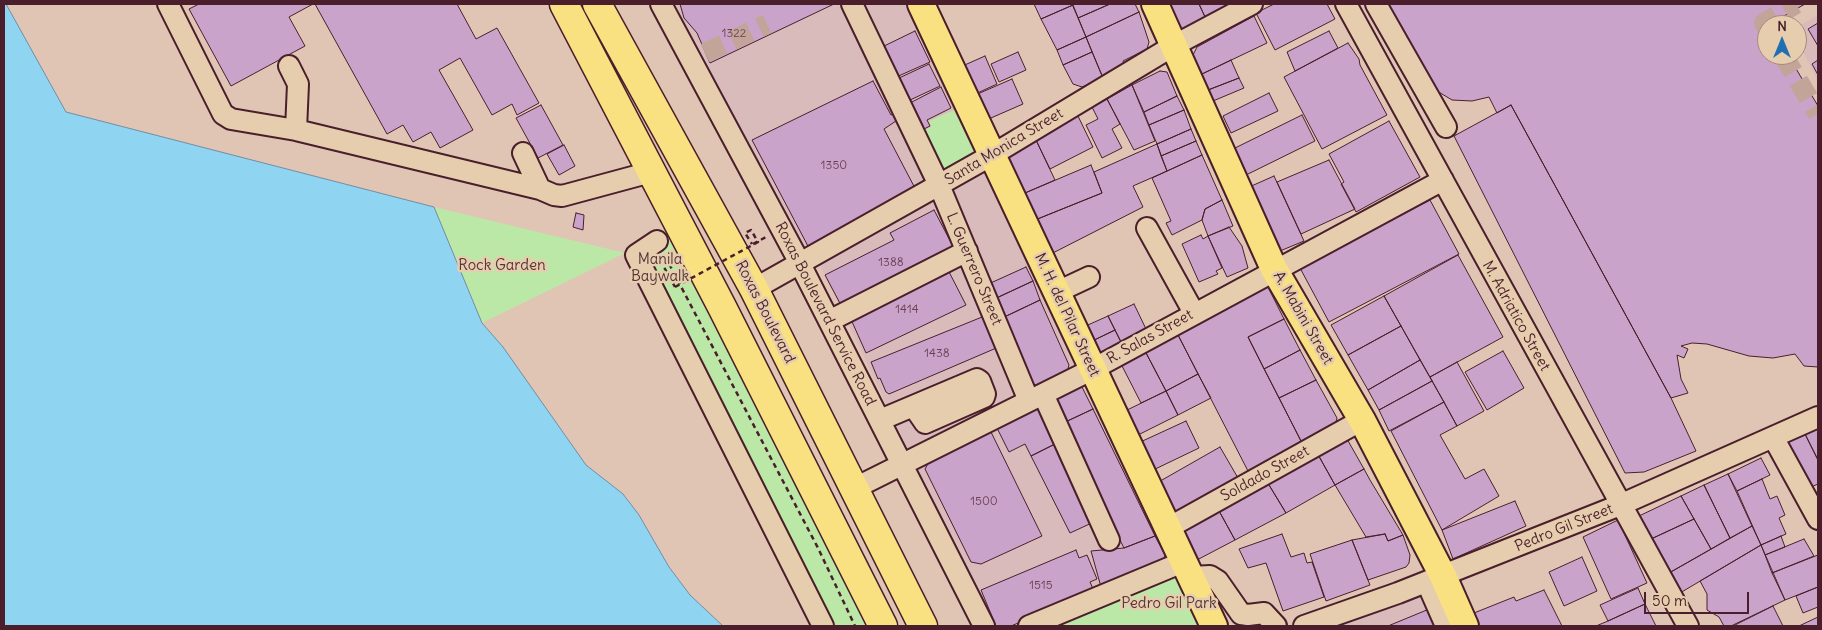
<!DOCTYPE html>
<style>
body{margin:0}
#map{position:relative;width:1822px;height:630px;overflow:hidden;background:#e0c5b4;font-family:Delius,sans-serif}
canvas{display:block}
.frame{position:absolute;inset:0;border:5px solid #4a1f2b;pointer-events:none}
.north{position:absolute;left:1757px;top:15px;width:50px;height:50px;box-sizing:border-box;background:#e6cdae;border:1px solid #a8877a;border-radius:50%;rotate:0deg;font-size:14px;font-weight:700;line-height:20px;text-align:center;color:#4a1f2b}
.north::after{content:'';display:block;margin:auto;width:18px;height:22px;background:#1f6fb2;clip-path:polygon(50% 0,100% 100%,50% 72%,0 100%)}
.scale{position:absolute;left:1644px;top:592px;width:105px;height:22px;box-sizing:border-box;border:2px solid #4a1f2b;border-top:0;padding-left:6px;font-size:15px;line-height:18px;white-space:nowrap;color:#4a1f2b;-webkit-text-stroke:4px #e6cdae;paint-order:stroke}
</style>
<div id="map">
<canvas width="1822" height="630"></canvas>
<div class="frame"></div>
<div class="north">N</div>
<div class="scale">50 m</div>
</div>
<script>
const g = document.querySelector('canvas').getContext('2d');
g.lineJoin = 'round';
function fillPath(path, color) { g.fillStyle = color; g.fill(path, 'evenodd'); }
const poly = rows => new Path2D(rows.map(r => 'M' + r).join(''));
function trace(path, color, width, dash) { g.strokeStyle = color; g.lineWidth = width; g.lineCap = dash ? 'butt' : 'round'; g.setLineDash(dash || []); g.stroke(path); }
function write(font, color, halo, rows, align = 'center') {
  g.font = font + ' Delius,sans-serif'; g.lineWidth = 5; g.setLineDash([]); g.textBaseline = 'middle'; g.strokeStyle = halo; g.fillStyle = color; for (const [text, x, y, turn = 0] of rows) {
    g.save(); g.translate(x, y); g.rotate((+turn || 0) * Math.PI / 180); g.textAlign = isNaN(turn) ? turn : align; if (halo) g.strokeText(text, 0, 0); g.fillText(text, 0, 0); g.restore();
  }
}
const built = poly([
 [670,4,910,4,981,157,807,251],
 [1818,15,1818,81,1797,40,1797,27],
 [986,165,1081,383,1173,561,1016,626,992,626,818,261],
 [1427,590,1446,626,1332,626]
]);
const green = poly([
 [954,110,976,156,941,174,921,131,931,127,929,121],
 [434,207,625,253,667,229,868,626,819,626,744,479,625,253,482,323],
 [1179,574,1207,626,1060,626]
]);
const water = poly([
 [4,4,6,4,66,112,434,207,482,323,503,347,586,465,623,494,639,515,669,567,690,595,723,626,4,626,4,4]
]);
const building = poly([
 [199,4,313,4,289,17,305,46,231,86,189,9,199,4],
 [315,4,457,4,476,39,497,28,539,103,517,115,512,104,492,115,460,58,439,70,473,130,440,148,431,132,413,142,403,125,387,134,315,4],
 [680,4,834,4,710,63,697,33,684,18,680,4],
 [1034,4,1072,4,1073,5,1041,19,1034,4],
 [1072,4,1110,4,1078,18,1072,4],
 [1110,4,1135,4,1139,12,1086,37,1078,18,1110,4],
 [1169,4,1199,4,1206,19,1181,32,1169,4],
 [1199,4,1237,4,1206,19,1199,4],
 [1274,4,1327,4,1335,19,1275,50,1256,13,1274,4],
 [1380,4,1805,4,1779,19,1778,25,1767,25,1767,55,1788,55,1818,106,1818,367,1804,366,1795,354,1773,358,1749,356,1707,344,1692,343,1681,346,1688,349,1684,358,1677,355,1681,379,1688,393,1671,398,1511,105,1497,113,1489,97,1472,101,1452,100,1432,88,1380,4],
 [1073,5,1086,37,1057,50,1041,19,1073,5],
 [1139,12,1149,42,1147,49,1123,61,1124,64,1103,78,1086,37,1139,12],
 [1254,16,1267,43,1202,74,1193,55,1197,47,1254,16],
 [1818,23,1818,46,1808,29,1818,23],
 [915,31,930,62,894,78,880,48,915,31],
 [1329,31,1338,48,1295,71,1287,52,1329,31],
 [1086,37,1092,52,1063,65,1057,50,1086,37],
 [1348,43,1359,59,1360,65,1387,115,1322,149,1284,77,1348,43],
 [1018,52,1026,70,999,82,991,64,1018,52],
 [1092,52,1103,78,1082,87,1073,84,1063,65,1092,52],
 [985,56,997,84,971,96,958,68,985,56],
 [1231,60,1239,78,1208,90,1202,74,1231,60],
 [1818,60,1818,75,1812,64,1818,60],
 [929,64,940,86,908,101,897,79,929,64],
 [1160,71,1167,72,1177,96,1144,112,1132,85,1160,71],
 [1239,78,1244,88,1213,101,1208,90,1239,78],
 [1012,79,1023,104,984,121,973,96,1012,79],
 [873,81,891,115,896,113,899,119,884,129,917,192,809,248,752,140,873,81],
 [1132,85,1155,141,1134,150,1107,99,1132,85],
 [941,87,951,108,927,120,930,126,922,130,910,103,941,87],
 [1269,93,1278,111,1231,133,1223,116,1269,93],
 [1177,96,1184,110,1149,125,1144,112,1177,96],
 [1107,99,1120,124,1112,129,1122,148,1102,158,1086,125,1098,119,1092,107,1107,99],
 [541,105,563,145,538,158,516,118,541,105],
 [1511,105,1671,398,1696,451,1644,472,1625,473,1454,136,1511,105],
 [1184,110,1191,129,1157,144,1149,125,1184,110],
 [1077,114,1093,147,1050,169,1035,138,1077,114],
 [1302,115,1315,141,1246,175,1233,149,1302,115],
 [1389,121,1420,177,1356,212,1341,184,1344,182,1329,154,1389,121],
 [1191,129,1196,141,1161,156,1157,144,1191,129],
 [1035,138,1055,180,1018,196,1003,154,1035,138],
 [1196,141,1202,155,1167,171,1161,156,1196,141],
 [1157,144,1167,171,1133,186,1143,207,1045,257,1030,222,1102,193,1094,172,1157,144],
 [564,145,575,166,559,175,547,154,564,145],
 [1202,155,1222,200,1205,209,1202,220,1172,235,1166,223,1171,221,1152,178,1202,155],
 [1329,160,1355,209,1301,234,1277,182,1329,160],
 [1091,165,1102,193,1030,222,1018,196,1091,165],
 [1274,176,1304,241,1280,251,1247,188,1274,176],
 [1222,200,1233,226,1208,236,1202,220,1205,209,1222,200],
 [1430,200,1459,254,1329,322,1300,268,1430,200],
 [934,210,956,252,843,309,825,275,894,240,890,233,934,210],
 [576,213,584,215,583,230,573,227,576,213],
 [1229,227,1242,246,1248,268,1227,277,1208,236,1229,227],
 [1201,235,1203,239,1208,236,1222,268,1216,271,1218,274,1199,282,1182,244,1201,235],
 [1458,255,1503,337,1430,377,1384,296,1458,255],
 [946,266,966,305,866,353,849,315,946,266],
 [1026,267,1033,281,990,301,984,286,1026,267],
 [1033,281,1040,300,998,320,990,301,1033,281],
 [1268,287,1284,319,1248,337,1302,443,1248,471,1177,333,1268,287],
 [1384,296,1401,326,1348,355,1331,325,1384,296],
 [1040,300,1069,365,1067,372,1033,386,998,320,1040,300],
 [1134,304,1146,329,1121,342,1108,316,1134,304],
 [987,315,1001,346,889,394,886,392,880,378,878,379,871,362,987,315],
 [1108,316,1115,330,1086,344,1079,329,1108,316],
 [1284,319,1300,350,1264,369,1248,337,1284,319],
 [1401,326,1420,360,1368,390,1348,355,1401,326],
 [1115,330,1121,342,1095,355,1086,344,1115,330],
 [1177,333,1198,374,1166,391,1144,349,1177,333],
 [1144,349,1166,391,1141,403,1120,362,1144,349],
 [1300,350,1316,380,1279,398,1264,369,1300,350],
 [1503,351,1524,388,1487,410,1465,372,1503,351],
 [1420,360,1432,381,1379,410,1368,390,1420,360],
 [1457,362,1484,411,1457,426,1430,377,1457,362],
 [1198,374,1211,398,1178,415,1166,391,1198,374],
 [1316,380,1337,418,1335,426,1302,443,1279,398,1316,380],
 [1079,381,1093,409,1061,424,1047,397,1079,381],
 [1432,381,1444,402,1389,431,1379,410,1432,381],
 [1166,391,1178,415,1134,437,1121,413,1166,391],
 [1444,402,1457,426,1440,435,1465,479,1484,469,1499,496,1442,530,1391,431,1444,402],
 [1037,407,1039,408,1057,443,1031,456,1025,444,1009,452,996,426,1037,407],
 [1093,409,1155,536,1124,548,1061,424,1093,409],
 [1186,421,1199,448,1149,472,1136,444,1186,421],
 [1818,428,1818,460,1805,434,1818,428],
 [990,430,1042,536,981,564,971,562,925,469,931,458,990,430],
 [1805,434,1818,460,1818,484,1811,487,1788,444,1789,442,1805,434],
 [1347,439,1364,469,1335,485,1316,451,1347,439],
 [1057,443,1096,521,1070,533,1031,456,1057,443],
 [1220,447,1238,478,1172,515,1155,484,1220,447],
 [1316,451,1335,485,1286,513,1266,480,1316,451],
 [1761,458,1770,475,1737,491,1728,474,1761,458],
 [1364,469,1370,480,1403,535,1388,541,1385,534,1366,537,1335,485,1364,469],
 [1728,474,1752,526,1730,538,1704,485,1728,474],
 [1762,479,1770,499,1777,496,1785,515,1779,518,1786,534,1761,545,1737,491,1762,479],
 [1266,480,1286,513,1235,540,1218,509,1266,480],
 [1704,485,1730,538,1711,549,1681,496,1704,485],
 [1681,496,1694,519,1651,539,1639,516,1681,496],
 [1515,501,1526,526,1453,559,1442,530,1515,501],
 [1218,509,1235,540,1195,561,1179,530,1218,509],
 [1694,519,1711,549,1669,573,1651,539,1694,519],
 [1618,520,1647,583,1611,599,1583,537,1618,520],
 [1752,526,1761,545,1680,593,1669,573,1752,526],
 [1282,534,1291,557,1304,553,1307,563,1312,562,1324,597,1283,611,1266,563,1248,568,1239,549,1282,534],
 [1385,534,1388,541,1403,535,1410,555,1409,563,1406,567,1368,580,1352,540,1385,534],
 [1155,536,1165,555,1163,565,1101,587,1091,551,1124,548,1155,536],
 [1781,536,1785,547,1765,555,1761,545,1781,536],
 [1804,539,1814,556,1772,573,1765,555,1804,539],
 [1352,540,1370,585,1326,601,1310,554,1352,540],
 [1761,545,1785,600,1731,626,1724,626,1719,617,1707,610,1707,594,1700,581,1761,545],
 [1076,550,1079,558,1087,555,1097,579,1090,582,1094,591,1011,626,996,626,981,590,1076,550],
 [1818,555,1818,587,1785,600,1772,573,1818,555],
 [1582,557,1597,591,1564,606,1549,572,1582,557],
 [1818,587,1818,607,1803,613,1796,596,1818,587],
 [1638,588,1645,604,1608,621,1600,605,1638,588],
 [1544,590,1562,626,1479,626,1474,613,1514,597,1516,601,1544,590],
 [1645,604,1656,626,1596,626,1608,621,1645,604],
 [1773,606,1783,626,1735,626,1735,625,1773,606],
 [1434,607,1443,626,1388,626,1434,607],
 [1818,617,1818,626,1799,626,1818,617]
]);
const minorTunnel = poly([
 [1767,28,1764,23,1796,4],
 [705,53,767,24],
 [1783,55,1818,114]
]);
const path = poly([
 [753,244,768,236],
 [665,256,818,548,855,626],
 [660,260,675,287]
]);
const minor = poly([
 [168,4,223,114,231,119,296,130,540,189,523,153],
 [661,4,795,254,984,626],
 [852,4,939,185,1029,401],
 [1346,4,1688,626],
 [1376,4,1446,127],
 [289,66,298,84,296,130],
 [540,189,554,195,562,196,651,172],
 [1147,228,1194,313],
 [657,241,636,255,823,626],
 [754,289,992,155,1173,46,1252,4],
 [1057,292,1089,277],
 [829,321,967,251],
 [1043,394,1109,540],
 [880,420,977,379,980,381,985,394,984,397,925,423,914,407],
 [1773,437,1818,519],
 [855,488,1093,369,1443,180],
 [1168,528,1362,420],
 [1191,577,1210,576,1218,581,1241,614,1248,615,1264,613,1276,626],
 [1431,592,1446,626],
 [1029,626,1183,562],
 [1304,626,1398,593,1620,505,1818,417]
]);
const major = poly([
 [921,4,1214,626],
 [1155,4,1274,269,1362,420,1443,576,1465,626]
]);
const highway = poly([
 [564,4,722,307,883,626],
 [597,4,754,289,923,626]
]);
const pathBridge = poly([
 [675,287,758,242,751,230,745,233,752,244]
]);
const numberNames = [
 ["1322",734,34],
 ["1350",834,166],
 ["1388",891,263],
 ["1414",907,310],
 ["1438",937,354],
 ["1500",984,502],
 ["1515",1041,586]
];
const streetNames = [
 ["Santa Monica Street",1004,147,-31],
 ["L. Guerrero Street",974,269,67],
 ["Roxas Boulevard",765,312,63],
 ["Roxas Boulevard Service Road",825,314,63],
 ["M. H. del Pilar Street",1067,315,65],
 ["M. Adriatico Street",1516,316,61],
 ["A. Mabini Street",1303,318,60],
 ["R. Salas Street",1150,337,-29],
 ["Soldado Street",1265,474,-29],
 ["Pedro Gil Street",1564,528,-22]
];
const parkNames = [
 ["Manila",660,260],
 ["Baywalk",660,277],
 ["Rock Garden",502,266],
 ["Pedro Gil Park",1169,604]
];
fillPath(built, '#d9bbbb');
fillPath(green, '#bbe8a7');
fillPath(water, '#8fd4f1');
trace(water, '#738ca2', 1);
fillPath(building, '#caa3cb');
trace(building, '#4a1f2b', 1);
trace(minorTunnel, '#c2a499', 20, [20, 10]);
trace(minor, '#4a1f2b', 24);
trace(major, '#4a1f2b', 30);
trace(highway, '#4a1f2b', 31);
trace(path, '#4a1f2b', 2.5, [5, 4]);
trace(minor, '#e6cdae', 20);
trace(major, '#f9e181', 26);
trace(highway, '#f9e181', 28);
trace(pathBridge, '#4a1f2b', 2.5, [5, 4]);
write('12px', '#6a4053', null, numberNames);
write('15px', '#4a1f2b', '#e6cdae', streetNames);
write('15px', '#553337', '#e6cdae', parkNames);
</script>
